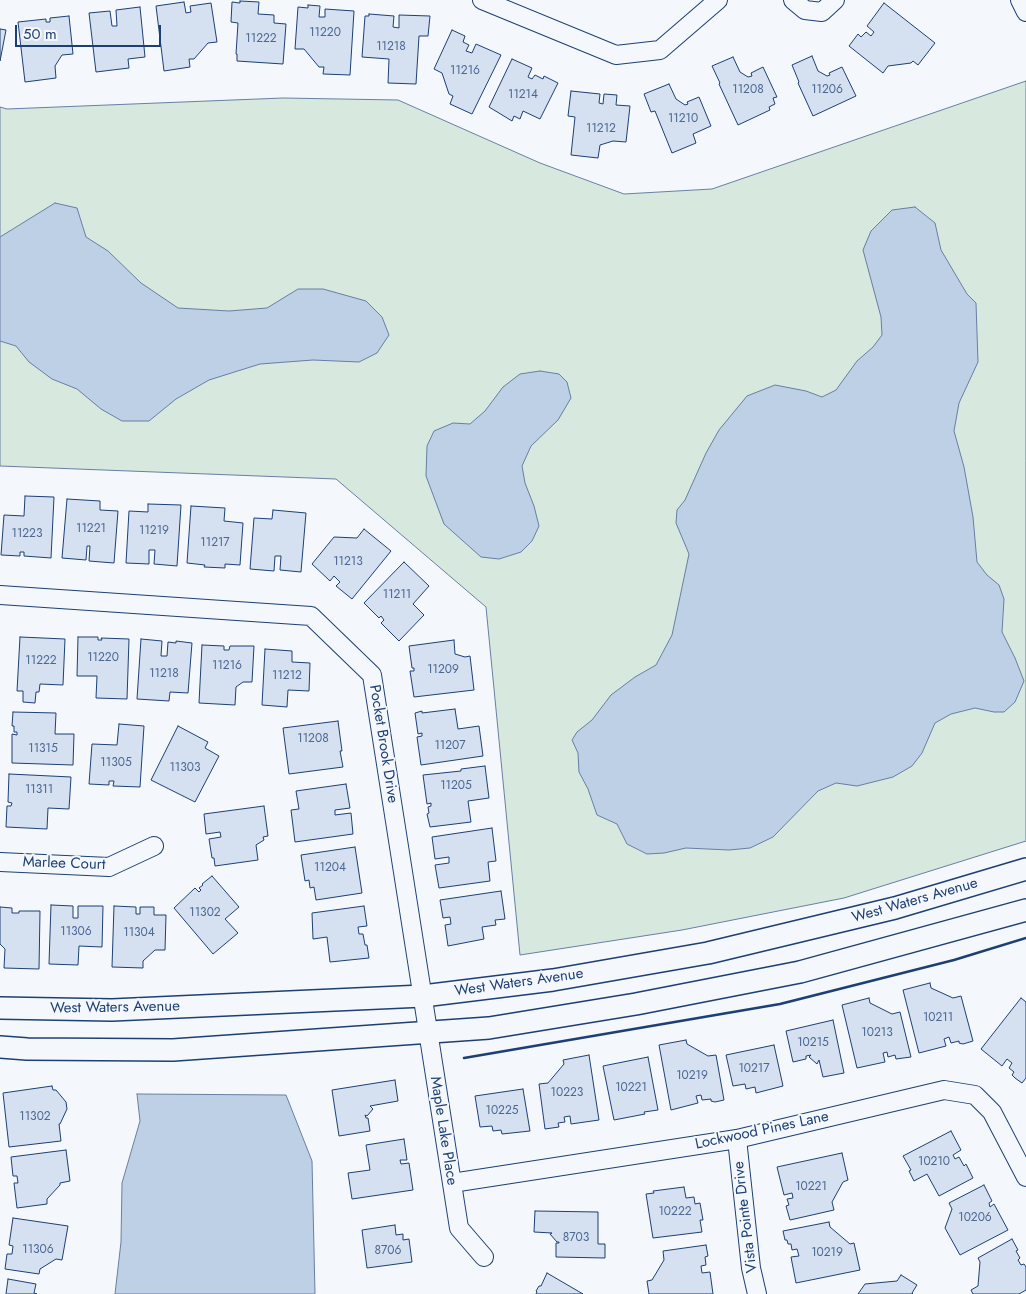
<!DOCTYPE html>
<html>
<head>
<meta charset="utf-8">
<style>
  body { margin:0 }
  #map { position:relative; width:1026px; height:1294px; overflow:hidden; background:#f4f7fb; font-family:Jost,sans-serif }
  canvas { display:block }
  .scale { position:absolute; left:15px; top:25px; width:146px; height:22px; box-sizing:border-box; border:2px solid #1d3f73; border-top:0; padding-left:6px; font-size:15px; line-height:18px; white-space:nowrap; color:#1d3f73; -webkit-text-stroke:4px #f4f7fb; paint-order:stroke }
</style>
</head>
<body>
<div id="map">
<canvas width="1026" height="1294"></canvas>
<div class="scale">50 m</div>
</div>
<script>
const ctx = document.querySelector('canvas').getContext('2d');
ctx.lineJoin = 'round';
function fillPath(path, color) {
  ctx.fillStyle = color;
  ctx.fill(path, 'evenodd');
}
function toPath(rows) {
  const path = new Path2D();
  for (const r of rows) {
    path.moveTo(r[0], r[1]);
    for (let i = 2; i < r.length; i += 2) path.lineTo(r[i], r[i + 1]);
  }
  return path;
}
function trace(path, color, width, dash) {
  ctx.strokeStyle = color;
  ctx.lineWidth = width;
  ctx.lineCap = dash ? 'butt' : 'round';
  ctx.setLineDash(dash || []);
  ctx.stroke(path);
}
function drawText(font, color, halo, rows, align = 'center') {
  ctx.font = font + ' Jost,sans-serif';
  ctx.lineWidth = 4;
  ctx.setLineDash([]);
  ctx.textBaseline = 'middle';
  ctx.strokeStyle = halo;
  ctx.fillStyle = color;
  for (const [text, x, y, turn = 0] of rows) {
    ctx.save();
    ctx.translate(x, y);
    ctx.rotate((+turn || 0) * Math.PI / 180);
    ctx.textAlign = isNaN(turn) ? turn : align;
    if (halo) ctx.strokeText(text, 0, 0);
    ctx.fillText(text, 0, 0);
    ctx.restore();
  }
}
const green = toPath([
  [1026,81,1026,841,844,898,682,930,520,955,486,607,336,479,0,466,0,107,7,109,283,98,398,100,540,163,624,194,712,189,1026,81]
]);
fillPath(green, '#d7e8df');
trace(green, '#687fa3', 1);
const water = toPath([
  [55,203,77,208,86,237,108,251,141,283,178,308,229,311,267,308,298,289,323,289,366,301,382,317,389,335,377,353,359,362,313,360,260,364,209,380,176,399,149,421,122,421,101,409,77,389,52,379,29,362,16,346,0,341,0,237,55,203],
  [915,207,935,223,941,250,967,294,976,303,978,362,959,403,954,431,964,467,973,517,977,562,987,575,999,585,1004,599,1002,632,1015,658,1024,681,1015,702,1004,712,994,712,975,708,951,714,935,723,922,753,912,766,893,777,857,786,836,783,818,791,773,837,750,848,729,850,686,848,664,853,647,854,627,844,617,824,597,815,588,789,579,772,578,753,572,740,577,732,592,720,611,695,635,677,656,665,672,635,689,554,676,523,677,510,685,500,706,453,719,430,747,396,775,385,806,391,822,397,836,390,857,361,873,347,882,335,881,317,863,250,871,231,892,210,915,207],
  [540,371,559,374,567,382,571,398,558,420,531,446,522,466,525,483,534,506,539,526,532,541,521,552,499,559,481,557,444,524,426,476,427,446,434,431,453,423,470,424,485,411,503,387,520,374,540,371],
  [137,1094,286,1095,312,1161,315,1294,115,1294,121,1242,122,1183,140,1121,137,1094]
]);
fillPath(water, '#bed0e5');
trace(water, '#687fa3', 1);
const building = toPath([
  [240,1,259,2,258,14,274,15,274,23,286,24,283,64,237,61,237,54,236,54,238,23,231,22,232,2,240,3,240,1],
  [184,2,186,13,191,12,190,6,211,3,217,42,208,43,194,59,189,59,190,67,164,71,156,6,184,2],
  [884,3,935,43,918,65,913,61,911,63,888,66,883,73,849,46,858,34,861,37,866,32,871,36,874,32,867,26,884,3],
  [308,5,320,6,319,17,325,17,325,9,354,11,350,75,323,74,324,67,319,67,304,49,295,49,298,7,308,8,308,5],
  [140,7,145,57,128,59,129,68,96,72,89,13,110,11,112,26,117,26,116,10,140,7],
  [369,14,394,16,393,27,399,28,399,15,430,16,428,36,419,36,416,84,388,83,389,59,362,57,365,16,369,16,369,14],
  [69,16,73,54,62,55,55,66,56,78,25,82,18,22,46,19,46,22,50,22,50,18,69,16],
  [0,29,6,30,0,61,0,29],
  [452,30,465,36,463,42,469,45,466,51,472,53,476,44,501,55,472,114,450,104,453,96,449,94,442,73,434,69,452,30],
  [812,56,818,71,827,76,830,75,829,73,842,67,856,96,813,116,798,83,799,82,792,65,812,56],
  [733,57,740,72,748,77,752,76,751,73,763,67,777,97,773,98,775,104,769,107,770,110,738,125,719,84,720,83,712,66,733,57],
  [512,59,532,68,528,77,532,79,535,75,543,79,544,76,558,83,540,119,523,111,520,119,514,116,512,121,489,107,512,59],
  [669,84,676,99,685,105,688,104,687,102,699,97,711,126,693,134,696,143,672,153,655,111,651,112,644,94,669,84],
  [571,91,600,94,599,103,603,104,604,94,617,95,616,105,630,106,626,142,613,141,600,145,598,158,571,155,575,117,568,116,571,91],
  [25,496,54,497,51,558,24,556,24,552,20,552,20,556,1,555,4,515,24,516,25,496],
  [67,499,100,501,100,510,118,511,114,563,89,561,90,546,87,546,86,560,62,558,67,499],
  [148,504,181,505,177,566,154,564,155,550,149,550,149,564,126,563,129,511,148,512,148,504],
  [191,506,225,508,224,521,243,523,240,565,225,564,225,568,204,567,205,565,187,563,191,506],
  [273,510,306,513,301,572,280,570,281,556,275,556,274,571,250,569,254,518,272,519,273,510],
  [364,529,391,551,352,599,336,586,340,582,334,576,330,581,312,564,334,537,357,538,364,529],
  [404,562,429,586,413,604,424,615,399,641,381,623,384,620,381,616,379,618,364,603,404,562],
  [20,637,65,639,63,685,40,684,39,692,36,692,35,703,23,702,23,691,17,691,20,637],
  [78,637,98,637,98,640,102,640,101,638,129,639,127,699,96,698,97,676,77,676,78,637],
  [141,639,162,641,161,656,167,656,168,642,176,643,176,641,192,643,188,693,170,692,169,701,137,699,141,639],
  [454,640,455,654,465,657,470,656,474,690,414,697,410,671,414,671,414,668,412,668,409,646,454,640],
  [202,645,224,646,224,650,229,650,230,646,254,646,252,682,243,682,236,687,235,705,199,703,202,645],
  [265,649,292,651,292,662,310,663,309,691,288,690,287,707,262,705,265,649],
  [455,709,458,729,479,726,483,756,421,765,417,737,422,736,422,733,418,734,415,713,422,711,422,713,455,709],
  [13,712,56,713,55,734,74,734,73,765,12,763,12,734,17,735,17,732,14,732,14,726,12,726,13,712],
  [338,721,342,751,340,751,343,767,289,774,283,728,338,721],
  [119,724,144,726,140,787,113,786,114,781,109,781,109,785,89,784,92,744,117,745,119,724],
  [178,726,208,742,205,748,219,756,195,802,151,780,178,726],
  [485,766,489,798,468,801,471,822,430,827,427,814,429,813,428,807,431,806,431,803,427,804,423,775,461,771,461,769,485,766],
  [9,774,71,777,69,809,48,808,47,829,6,827,7,806,11,806,12,803,8,802,9,774],
  [346,784,350,808,335,810,335,815,351,813,353,834,295,842,291,810,299,809,296,791,346,784],
  [264,806,268,836,263,837,264,840,256,845,258,860,215,866,214,858,212,858,209,839,221,837,220,832,206,834,204,814,264,806],
  [492,828,496,861,488,862,490,881,439,888,435,865,449,863,449,857,435,859,432,837,492,828],
  [355,847,362,893,316,900,314,887,310,888,309,880,305,881,301,855,355,847],
  [212,876,239,907,225,919,238,933,213,954,174,908,195,888,199,892,201,890,199,888,203,885,202,884,212,876],
  [501,891,505,919,495,920,496,925,482,927,484,939,448,946,445,925,451,924,450,917,443,918,440,900,501,891],
  [51,905,73,906,73,918,78,918,78,906,103,906,102,947,79,946,78,965,49,964,51,905],
  [114,906,136,907,136,914,140,914,140,907,154,907,154,915,166,915,165,950,155,950,143,961,143,968,112,967,114,906],
  [364,906,367,926,358,927,359,934,363,934,365,945,367,945,369,958,330,962,327,937,313,939,312,913,364,906],
  [0,907,12,908,12,913,19,913,19,911,40,911,39,969,4,968,5,949,0,944,0,907],
  [930,983,931,988,953,998,961,996,973,1041,963,1044,959,1043,959,1041,951,1043,949,1037,944,1039,946,1046,919,1053,903,990,930,983],
  [869,998,870,1003,892,1014,900,1012,911,1057,896,1059,895,1055,888,1057,887,1052,883,1053,885,1062,857,1068,842,1005,869,998],
  [1021,998,1026,1002,1026,1078,1022,1083,1015,1078,1012,1075,1014,1072,1009,1068,1012,1063,1007,1059,1002,1066,981,1049,1021,998],
  [833,1020,844,1073,823,1077,819,1060,817,1064,809,1057,811,1055,806,1056,806,1059,793,1062,786,1031,833,1020],
  [686,1040,687,1044,708,1056,716,1055,724,1100,715,1102,711,1101,711,1099,702,1100,701,1095,696,1096,698,1103,671,1110,659,1045,686,1040],
  [774,1045,783,1086,756,1093,755,1087,746,1089,745,1084,733,1086,726,1055,774,1045],
  [589,1055,599,1120,571,1124,570,1116,564,1117,565,1122,558,1123,559,1127,545,1129,539,1084,548,1083,564,1064,563,1060,589,1055],
  [648,1057,658,1110,644,1112,645,1114,614,1120,603,1066,648,1057],
  [395,1080,398,1101,370,1106,373,1109,367,1116,365,1115,366,1118,368,1118,370,1131,339,1136,332,1090,395,1080],
  [52,1086,53,1090,56,1090,66,1102,67,1109,60,1124,59,1124,61,1141,9,1147,3,1093,52,1086],
  [523,1089,530,1131,502,1134,501,1130,493,1131,492,1126,480,1127,475,1096,523,1089],
  [951,1131,961,1150,953,1155,955,1159,959,1157,964,1166,966,1164,973,1178,939,1196,927,1174,914,1181,909,1171,911,1170,903,1156,951,1131],
  [404,1139,407,1160,400,1160,401,1164,409,1163,413,1190,352,1199,348,1173,370,1170,366,1145,404,1139],
  [66,1150,70,1181,60,1183,60,1185,47,1199,47,1204,17,1208,14,1183,18,1183,17,1176,13,1176,11,1157,66,1150],
  [842,1153,848,1180,843,1182,832,1202,834,1210,790,1220,786,1206,789,1205,787,1199,793,1198,792,1193,784,1195,777,1167,842,1153],
  [984,1185,992,1201,989,1203,990,1207,994,1204,1008,1230,960,1255,945,1228,952,1209,949,1203,984,1185],
  [684,1187,686,1198,694,1197,695,1204,700,1203,703,1220,700,1220,702,1232,653,1238,646,1194,654,1193,653,1191,684,1187],
  [535,1211,598,1212,598,1244,605,1244,605,1258,556,1257,556,1243,559,1243,559,1242,557,1242,550,1234,552,1233,534,1232,535,1211],
  [13,1218,68,1226,62,1260,56,1259,40,1269,39,1274,5,1269,7,1254,12,1254,13,1246,9,1245,13,1218],
  [829,1222,830,1227,850,1244,854,1243,860,1270,796,1283,791,1257,799,1256,797,1249,792,1250,791,1244,788,1244,787,1240,785,1240,783,1231,829,1222],
  [395,1225,396,1235,403,1234,403,1240,409,1239,412,1262,367,1268,362,1230,395,1225],
  [1012,1239,1018,1250,1016,1251,1020,1258,1018,1260,1021,1265,1024,1264,1026,1267,1026,1290,1019,1294,973,1294,971,1290,978,1286,980,1262,978,1258,1012,1239],
  [706,1245,708,1256,705,1257,706,1265,701,1266,702,1273,710,1272,713,1294,649,1294,647,1281,652,1280,664,1260,663,1251,706,1245],
  [547,1273,583,1294,536,1294,537,1292,536,1291,539,1286,541,1286,547,1273],
  [901,1275,917,1285,912,1293,913,1294,858,1294,865,1284,897,1281,901,1275],
  [8,1279,36,1284,34,1293,37,1294,6,1294,8,1279]
]);
fillPath(building, '#d5e0f0');
trace(building, '#1d3f73', 1);
const minor = toPath([
  [482,0,616,55,660,50,718,0],
  [793,0,805,10,822,12,835,0],
  [1020,0,1026,12],
  [0,595,311,616,372,675,459,1228,484,1257],
  [0,862,109,867,154,846],
  [737,1139,751,1268,757,1294],
  [452,1183,737,1139,944,1090,975,1095,992,1112,1026,1177]
]);
const tertiary = toPath([
  [0,1008,112,1010,423,996,553,980,708,953,895,908,1026,869],
  [0,1047,27,1049,173,1050,489,1028,636,1004,800,972,1026,910]
]);
trace(minor, '#1d3f73', 20);
trace(tertiary, '#1d3f73', 24);
trace(minor, '#f4f7fb', 18);
trace(tertiary, '#f4f7fb', 21);
trace(toPath([
  [464,1058,780,1004,954,960,1026,938]
]), '#1d3f73', 2.5);
drawText('12px', '#4b6792', null, [
  ["11220",325,33],
  ["11222",261,39],
  ["11218",391,47],
  ["11216",465,71],
  ["11208",748,90],
  ["11206",827,90],
  ["11214",523,95],
  ["11210",683,119],
  ["11212",601,129],
  ["11221",91,529],
  ["11219",154,531],
  ["11223",27,534],
  ["11217",215,543],
  ["11213",348,562],
  ["11211",397,595],
  ["11220",103,658],
  ["11222",41,661],
  ["11216",227,666],
  ["11209",443,670],
  ["11218",164,674],
  ["11212",287,676],
  ["11208",313,739],
  ["11207",450,746],
  ["11315",43,749],
  ["11305",116,763],
  ["11303",185,768],
  ["11205",456,786],
  ["11311",39,790],
  ["11204",330,868],
  ["11302",205,913],
  ["11306",76,932],
  ["11304",139,933],
  ["10211",938,1018],
  ["10213",877,1033],
  ["10215",813,1043],
  ["10217",754,1069],
  ["10219",692,1076],
  ["10221",631,1088],
  ["10223",567,1093],
  ["10225",502,1111],
  ["11302",35,1117],
  ["10210",934,1162],
  ["10221",811,1187],
  ["10222",675,1212],
  ["10206",975,1218],
  ["8703",576,1238],
  ["11306",38,1250],
  ["8706",388,1251],
  ["10219",827,1253]
]);
drawText('15px', '#1d3f73', '#f4f7fb', [
  ["Pocket Brook Drive",383,744,81],
  ["Marlee Court",64,864,2],
  ["West Waters Avenue",915,901,-16],
  ["West Waters Avenue",519,983,-8],
  ["West Waters Avenue",115,1008,-1],
  ["Maple Lake Place",443,1131,81],
  ["Lockwood Pines Lane",762,1131,-12],
  ["Vista Pointe Drive",746,1217,-97]
]);
</script>
</body>
</html>
